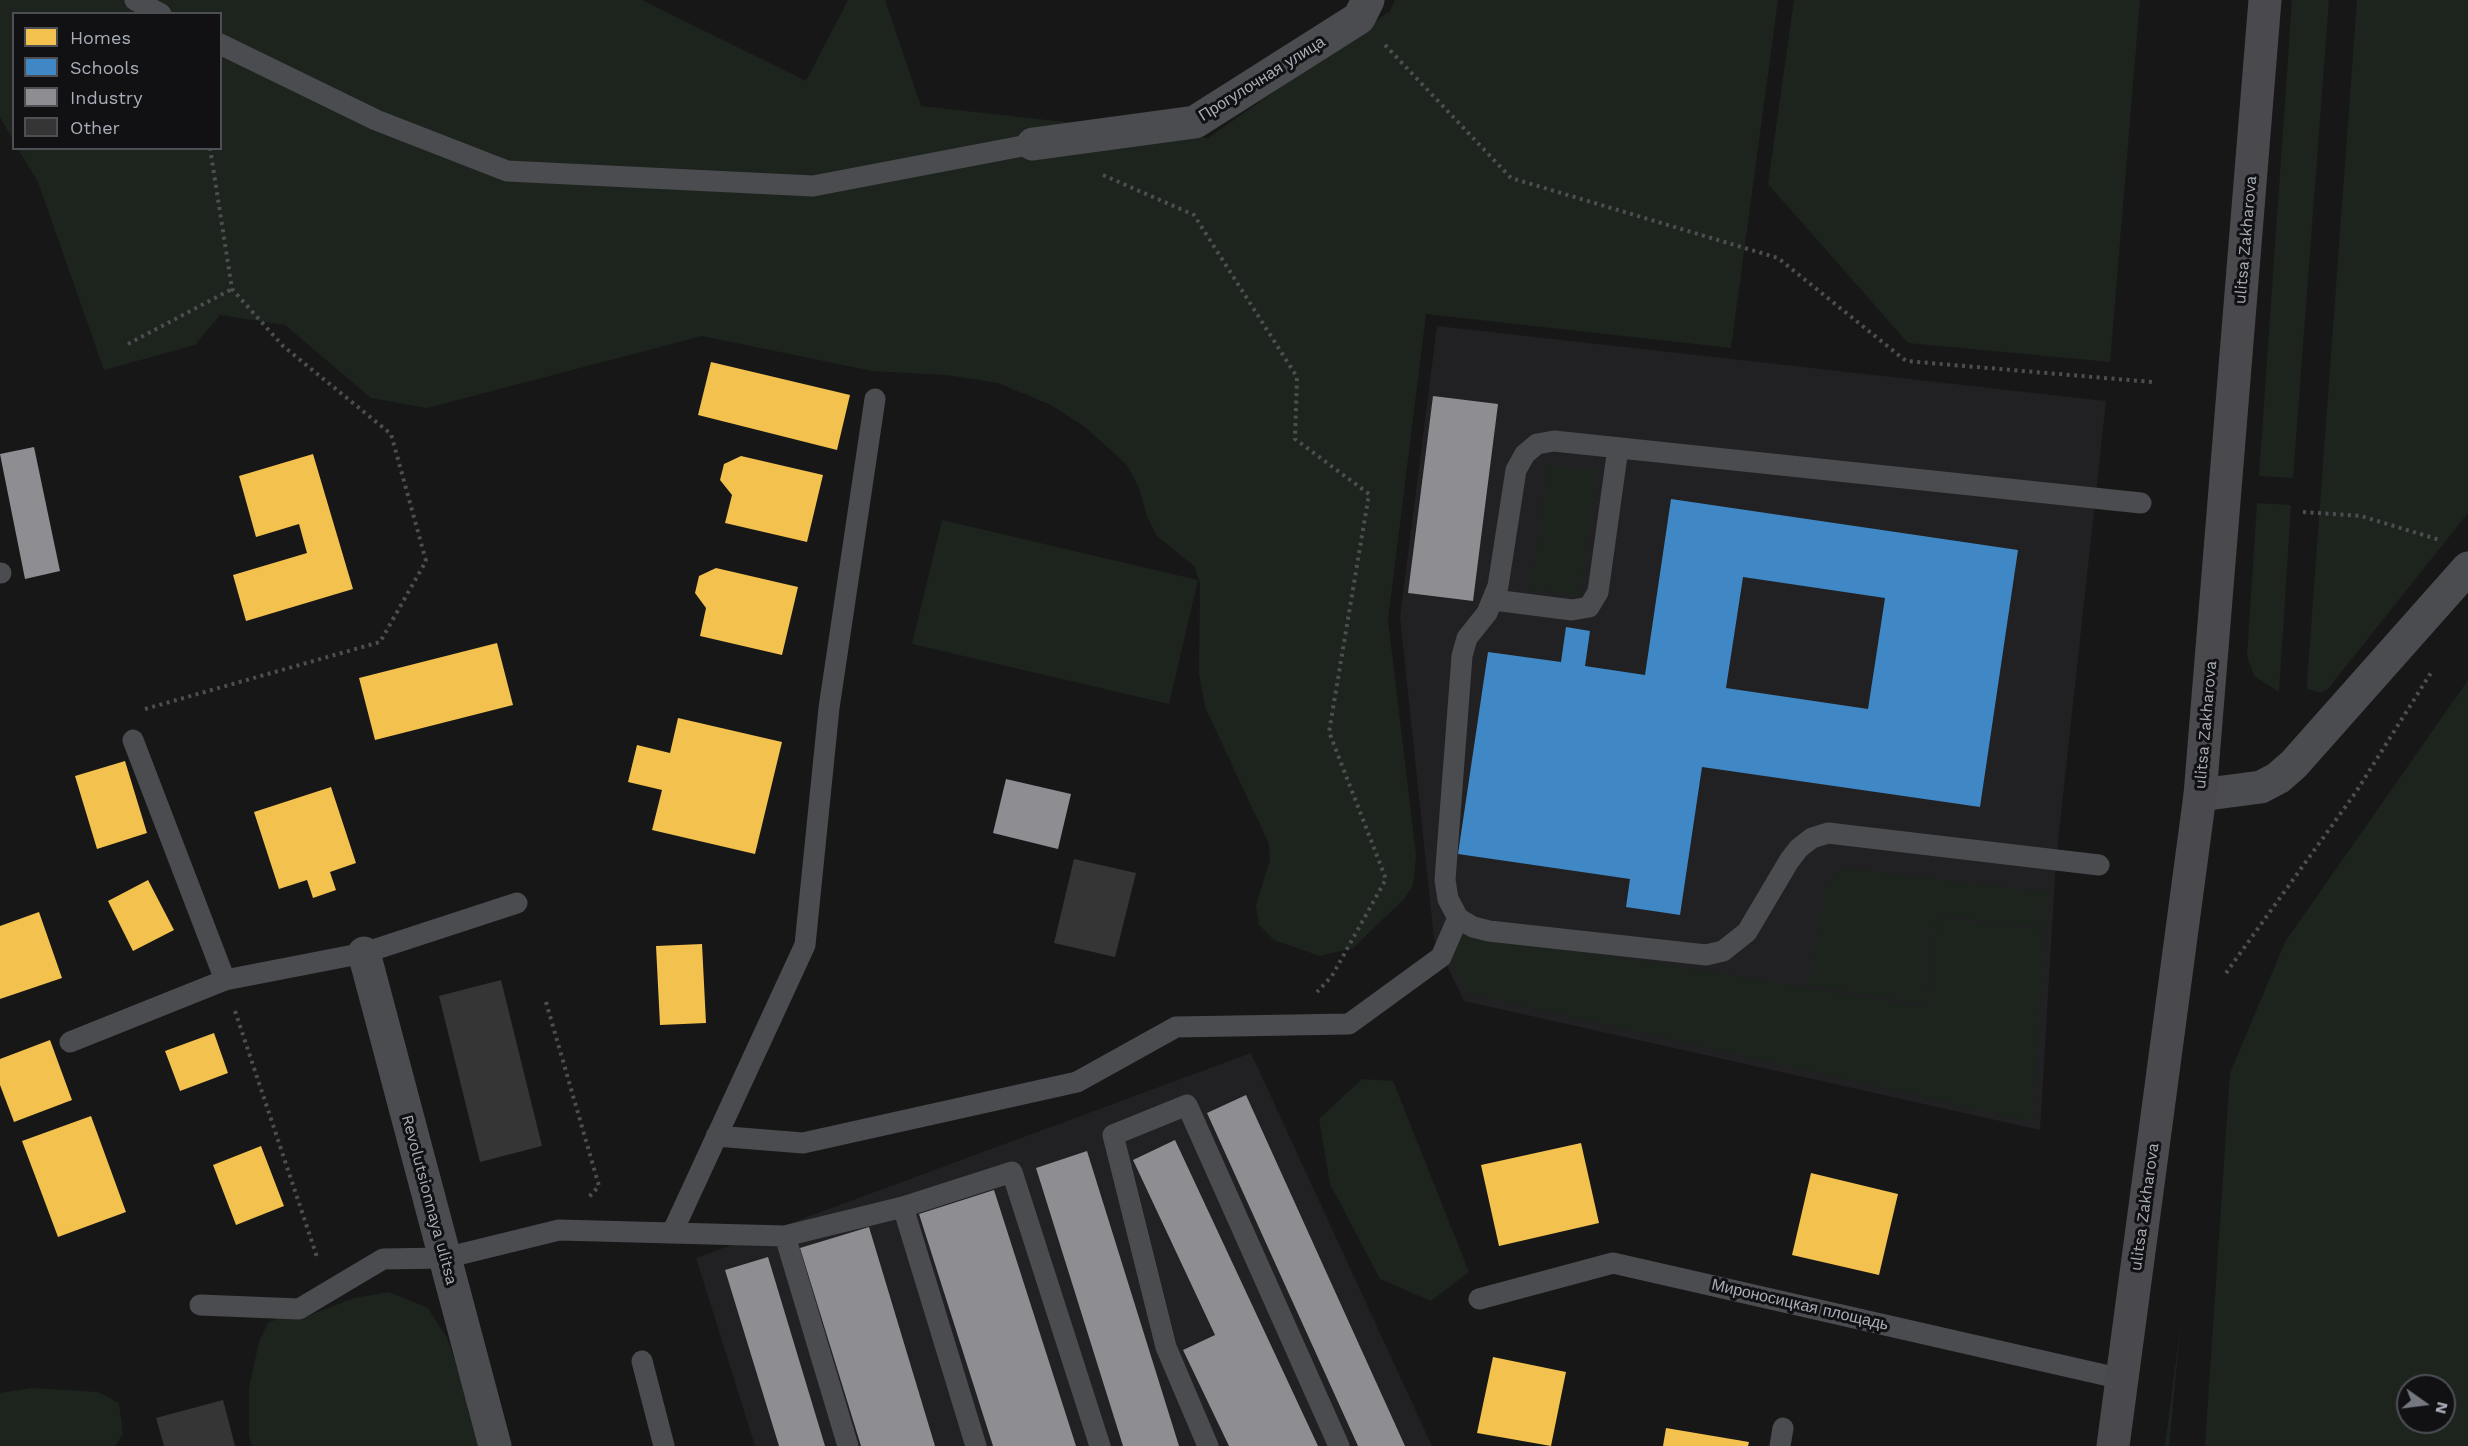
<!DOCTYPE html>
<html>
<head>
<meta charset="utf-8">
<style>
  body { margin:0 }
  #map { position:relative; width:2468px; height:1446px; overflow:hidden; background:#171717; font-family:"Work Sans",sans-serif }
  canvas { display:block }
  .legend { position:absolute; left:12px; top:12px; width:210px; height:138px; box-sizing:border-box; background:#111113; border:2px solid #4d4f55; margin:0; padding:8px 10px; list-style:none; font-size:18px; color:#a8adb8 }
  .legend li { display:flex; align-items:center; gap:12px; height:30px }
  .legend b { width:30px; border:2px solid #4d4f55 }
  .north { position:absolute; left:2396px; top:1374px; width:60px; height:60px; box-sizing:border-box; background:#111113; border:2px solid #4d4f55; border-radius:50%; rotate:104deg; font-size:16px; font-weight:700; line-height:24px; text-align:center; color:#a8adb8 }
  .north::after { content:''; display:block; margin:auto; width:21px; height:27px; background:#757880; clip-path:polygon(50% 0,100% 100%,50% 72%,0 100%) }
</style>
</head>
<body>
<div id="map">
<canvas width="2468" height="1446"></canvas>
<ul class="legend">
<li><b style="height:16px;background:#f2c14e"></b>Homes</li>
<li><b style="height:16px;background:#3f88c5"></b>Schools</li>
<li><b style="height:16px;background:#8d8d92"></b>Industry</li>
<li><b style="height:16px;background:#353536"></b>Other</li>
</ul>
<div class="north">N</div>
</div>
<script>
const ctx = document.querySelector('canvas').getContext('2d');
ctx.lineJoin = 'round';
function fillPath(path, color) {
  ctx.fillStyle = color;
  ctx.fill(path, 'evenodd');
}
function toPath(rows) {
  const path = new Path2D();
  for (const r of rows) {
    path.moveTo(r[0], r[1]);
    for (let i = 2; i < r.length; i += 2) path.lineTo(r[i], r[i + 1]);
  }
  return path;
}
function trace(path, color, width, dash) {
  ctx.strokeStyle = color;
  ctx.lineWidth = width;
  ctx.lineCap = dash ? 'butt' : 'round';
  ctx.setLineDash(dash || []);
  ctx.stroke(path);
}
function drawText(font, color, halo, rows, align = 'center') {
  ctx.font = font + ' "Work Sans",sans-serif';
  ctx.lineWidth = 6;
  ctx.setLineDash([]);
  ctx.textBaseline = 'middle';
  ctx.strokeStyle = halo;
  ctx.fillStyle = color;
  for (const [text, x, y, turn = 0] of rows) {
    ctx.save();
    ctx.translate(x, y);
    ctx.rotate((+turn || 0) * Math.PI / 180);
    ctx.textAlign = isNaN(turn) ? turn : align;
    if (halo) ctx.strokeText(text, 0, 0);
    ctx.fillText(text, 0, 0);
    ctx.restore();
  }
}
fillPath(toPath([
  [1437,326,2106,401,2056,860,2040,1130,1464,1001,1434,939,1400,617],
  [1251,1053,1432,1446,755,1446,696,1258]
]), '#212123');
fillPath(toPath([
  [0,0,642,0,806,81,848,0,885,0,921,106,1208,138,1390,11,1395,0,1778,0,1731,348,1426,314,1388,620,1416,855,1413,885,1404,899,1353,948,1320,956,1274,940,1259,925,1256,905,1270,860,1269,844,1205,707,1199,673,1200,583,1194,566,1157,536,1147,516,1139,488,1127,465,1085,427,1051,405,998,383,947,375,872,371,702,336,427,408,371,398,285,325,220,315,195,345,104,370,38,182,18,149,220,148,220,14,14,14,13,140,0,117],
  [1794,0,2140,0,2110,362,1908,343,1768,184],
  [2292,0,2329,0,2293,478,2259,476],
  [2357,0,2468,0,2468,513,2327,690,2321,693,2308,689,2307,682],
  [1548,464,1597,471,1580,596,1531,589],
  [2257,503,2291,505,2279,692,2254,676,2247,656],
  [942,520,1198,580,1169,704,912,644],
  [2468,680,2468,1446,2205,1446,2230,1073,2285,942],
  [2408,1386,2444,1386,2444,1422,2408,1422],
  [1850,869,2047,892,2045,928,1936,915,1926,1004,1808,985,1827,882,1831,875],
  [1938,917,2045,930,2032,1122,1467,993,1450,959,1458,935,1467,933,1927,1007],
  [1362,1079,1393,1081,1469,1272,1431,1301,1380,1279,1330,1184,1319,1119],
  [389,1292,428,1308,447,1338,486,1446,252,1446,249,1436,249,1388,259,1342,268,1323,281,1317,300,1319,354,1298],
  [2181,1322,2169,1446,2165,1446],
  [31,1388,98,1392,119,1403,123,1434,115,1446,0,1446,0,1393]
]), '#1d241e');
fillPath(toPath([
  [711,362,850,395,837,450,698,415],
  [313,454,353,589,246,621,233,575,307,553,299,524,256,537,239,476],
  [741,456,823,475,807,542,725,523,732,495,720,480,724,464],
  [716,568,798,587,782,655,700,636,706,608,695,593,699,576],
  [497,643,513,705,375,740,359,678],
  [678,718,782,742,755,854,652,830,662,790,628,782,637,745,670,753],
  [125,761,147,833,97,849,75,776],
  [331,787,356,863,330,872,336,890,313,898,307,880,279,889,254,812],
  [148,880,174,930,133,951,108,901],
  [39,912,62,978,0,999,0,926],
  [702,944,706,1023,660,1025,656,946],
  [214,1033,228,1073,180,1091,165,1051],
  [50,1040,72,1100,14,1122,0,1085,0,1059],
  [91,1116,126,1212,58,1237,22,1141],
  [1581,1143,1599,1223,1499,1246,1481,1165],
  [261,1146,284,1206,236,1225,213,1165],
  [1811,1173,1898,1194,1879,1275,1792,1255],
  [1493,1357,1566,1372,1551,1446,1477,1433],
  [1666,1428,1749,1442,1748,1446,1663,1446]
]), '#f2c14e');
fillPath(toPath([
  [1671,499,2018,550,1980,807,1702,767,1680,915,1626,907,1630,879,1458,854,1488,652,1561,662,1566,627,1590,631,1585,666,1645,675],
  [1743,577,1885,598,1868,709,1726,688]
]), '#3f88c5');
fillPath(toPath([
  [1433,396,1498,404,1473,601,1408,593],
  [34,447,60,571,25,579,0,454],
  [1006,779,1071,794,1058,849,993,833],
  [1246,1095,1405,1446,1358,1446,1207,1113],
  [1175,1140,1318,1446,1229,1446,1183,1350,1215,1335,1133,1160],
  [1087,1151,1179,1446,1123,1446,1036,1168],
  [994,1190,1076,1446,993,1446,919,1214],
  [869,1227,935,1446,861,1446,800,1248],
  [768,1257,825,1446,779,1446,725,1270]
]), '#8d8d92');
fillPath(toPath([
  [1074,859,1136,873,1115,957,1054,943],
  [501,980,542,1146,480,1162,439,996],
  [223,1400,235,1446,164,1446,156,1418]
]), '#353536');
trace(toPath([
  [1385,45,1511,178,1778,258,1906,361,2152,382],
  [1103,175,1194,215,1297,377,1295,439,1369,494,1329,732,1386,879,1332,976,1317,992],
  [128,344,232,289],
  [2303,512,2361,516,2440,540],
  [145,709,380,642,426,561,391,434,283,346,232,289,210,148],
  [2226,973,2356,792,2432,671],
  [546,1002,599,1186,588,1198],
  [235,1011,318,1260]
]), '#4d4e52', 4, [3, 4.5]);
trace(toPath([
  [135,0,161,14],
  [220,44,376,120,507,171,813,186,1033,144],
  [0,573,1,573],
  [1494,600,1572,610,1589,607,1598,592,1618,448],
  [133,740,225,980],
  [2099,865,1828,833,1812,838,1799,848,1789,861,1747,932,1723,951,1706,955,1489,931,1473,927,1458,918,1448,899,1445,880,1462,656,1467,638,1487,613,1498,586,1516,470,1525,454,1537,444,1554,441,2141,503],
  [70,1042,225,980,364,953,517,903],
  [716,1136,803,1143,1077,1082,1176,1027,1349,1024,1441,957,1458,918],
  [903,1207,976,1446],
  [672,1233,805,945,829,708,875,399],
  [785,1236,848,1446],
  [1479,1299,1613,1263,2122,1379],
  [200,1305,299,1309,383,1259,445,1258,559,1230,785,1236,903,1207,1012,1172,1100,1446],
  [642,1361,664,1446],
  [1208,1446,1166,1347,1113,1135,1187,1105,1339,1446],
  [1780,1446,1783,1428]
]), '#4b4c50', 21);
trace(toPath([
  [1033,144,1195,122,1359,18,1368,0],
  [2200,795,2261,787,2278,778,2294,764,2468,568],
  [364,953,495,1446]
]), '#4b4c50', 33);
trace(toPath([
  [2113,1446,2200,795,2265,0]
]), '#4a4a4e', 33);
drawText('16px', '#a8adb8', '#111113', [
  ["Прогулочная улица",1262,79,-32],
  ["ulitsa Zakharova",2246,240,-85],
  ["ulitsa Zakharova",2206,725,-85],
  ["Revolutsionnaya ulitsa",429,1200,75],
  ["ulitsa Zakharova",2145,1207,-82],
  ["Мироносицкая площадь",1800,1305,13]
]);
</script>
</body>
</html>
